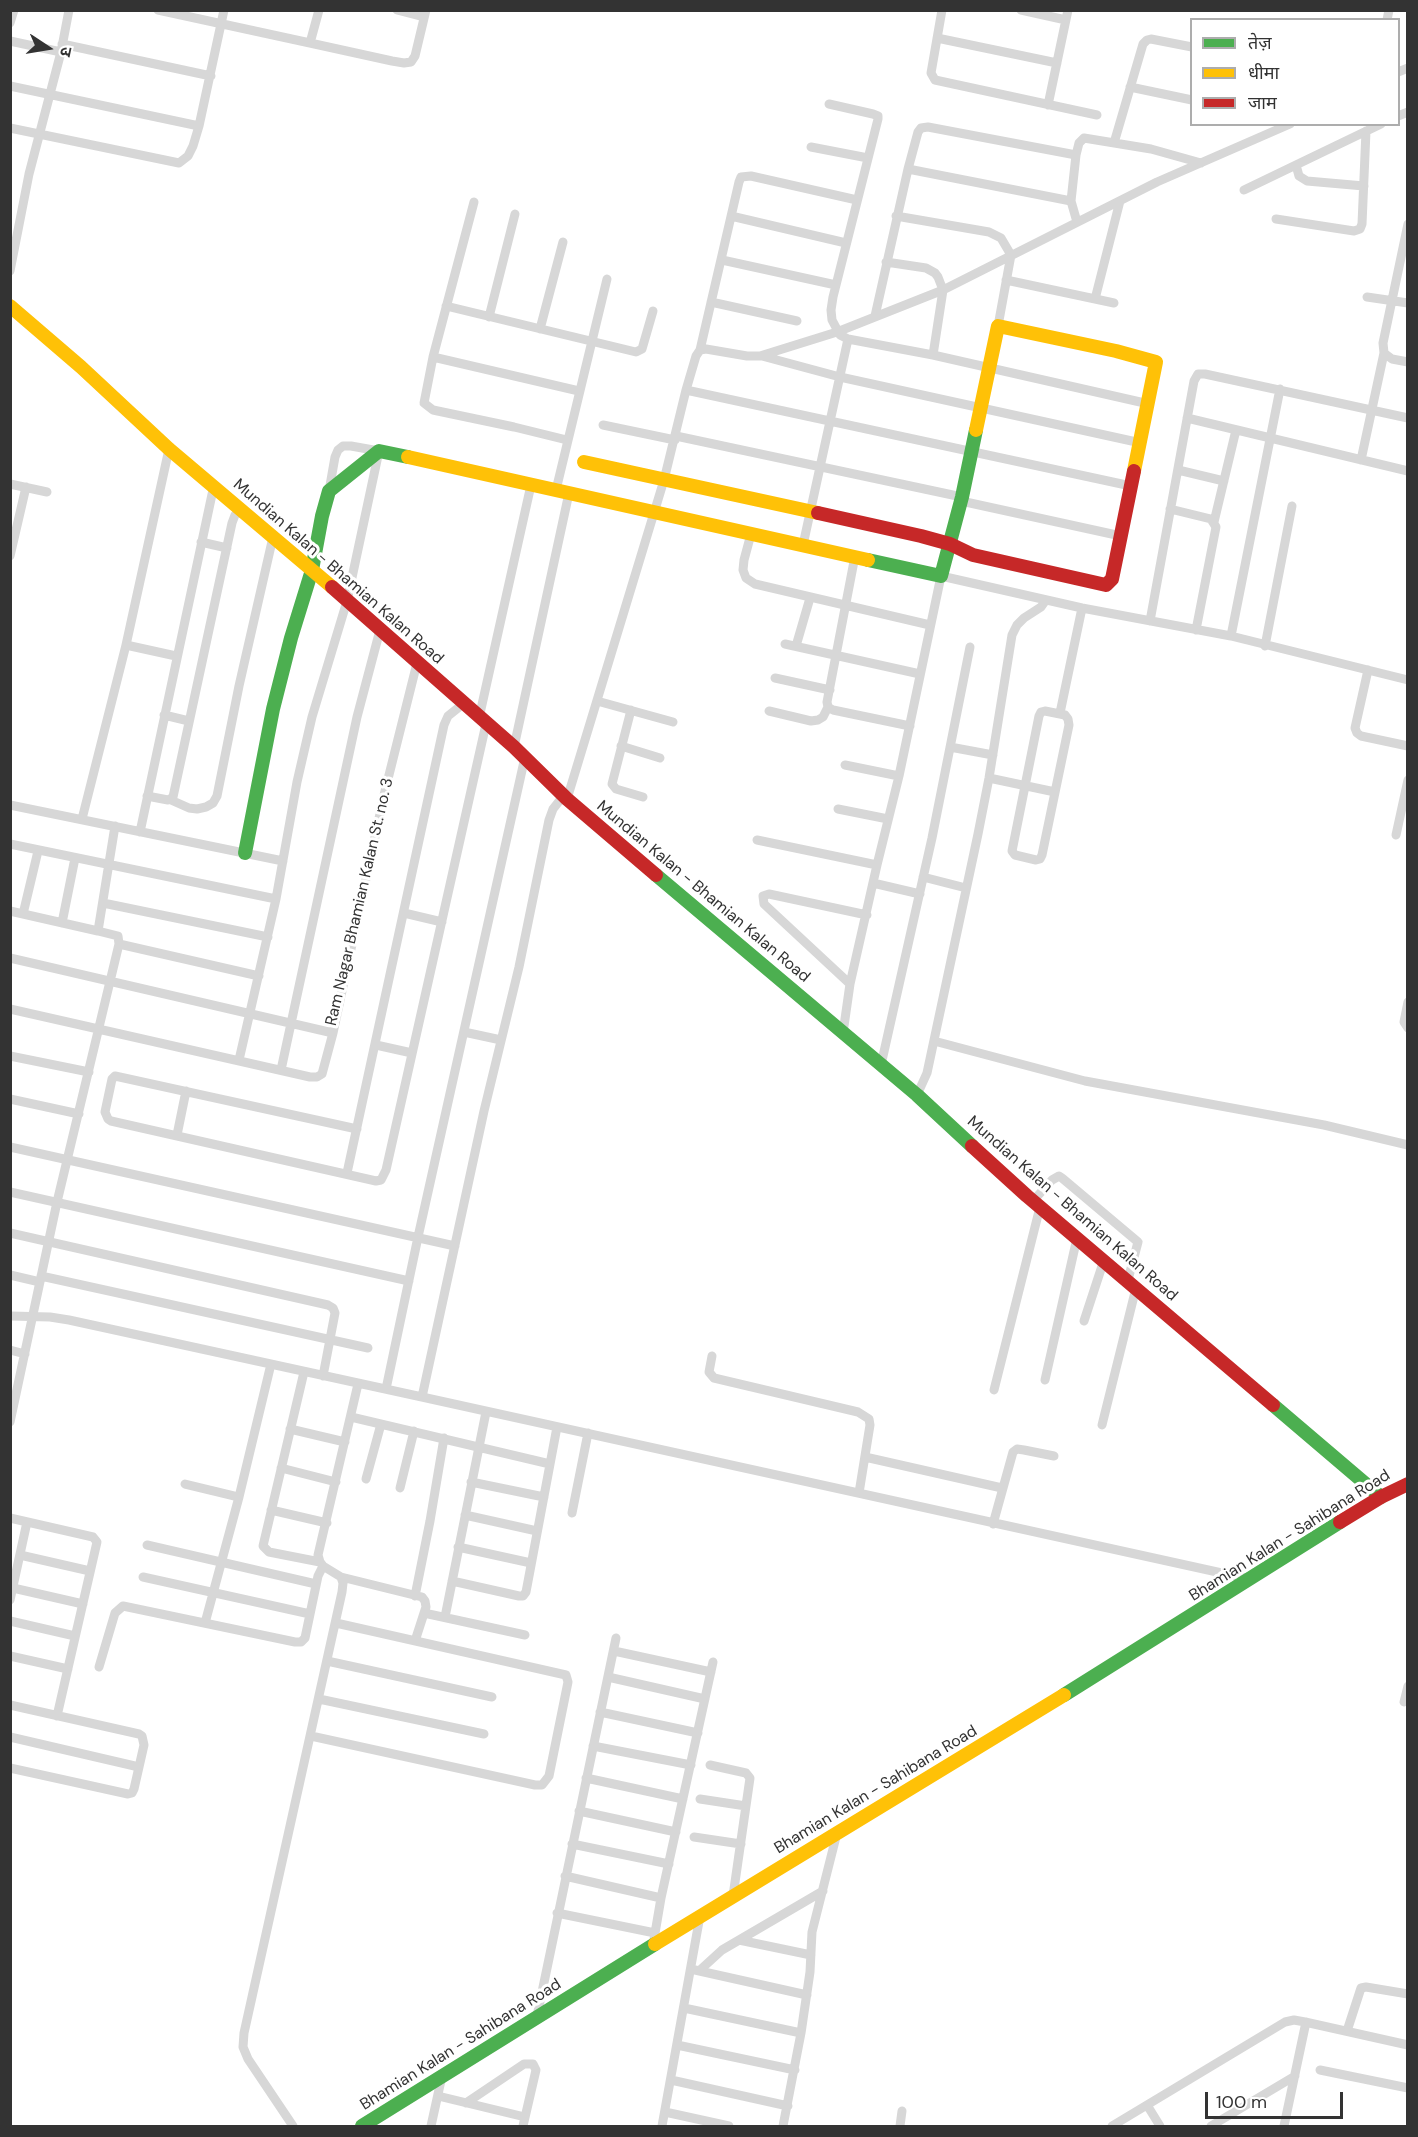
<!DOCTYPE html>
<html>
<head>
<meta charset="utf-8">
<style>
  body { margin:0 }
  #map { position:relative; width:1418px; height:2137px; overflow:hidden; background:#fff; font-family:"DM Sans","Noto Sans Devanagari",sans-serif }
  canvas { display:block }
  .frame { position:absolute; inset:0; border:12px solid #333; pointer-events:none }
  .legend { position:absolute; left:1190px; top:18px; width:210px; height:108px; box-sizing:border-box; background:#fff; border:2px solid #adadad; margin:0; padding:8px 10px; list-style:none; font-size:18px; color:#333 }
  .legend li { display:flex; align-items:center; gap:12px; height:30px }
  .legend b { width:30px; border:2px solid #adadad }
  .north { position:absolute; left:18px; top:18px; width:60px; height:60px; -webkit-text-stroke:4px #fff; paint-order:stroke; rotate:102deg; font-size:16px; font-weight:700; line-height:24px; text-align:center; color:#333 }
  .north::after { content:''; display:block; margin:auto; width:21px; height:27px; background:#333; clip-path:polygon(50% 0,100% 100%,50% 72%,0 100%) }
  .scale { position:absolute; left:1205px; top:2092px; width:138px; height:27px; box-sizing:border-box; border:3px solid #333; border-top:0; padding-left:8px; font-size:18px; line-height:21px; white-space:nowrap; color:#333; -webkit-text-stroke:4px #fff; paint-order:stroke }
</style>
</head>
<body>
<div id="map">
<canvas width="1418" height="2137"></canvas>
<div class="frame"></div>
<ul class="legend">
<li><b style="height:8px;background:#4caf50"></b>तेज़</li>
<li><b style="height:8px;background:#ffc107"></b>धीमा</li>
<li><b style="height:8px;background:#c62828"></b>जाम</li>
</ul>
<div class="north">उ</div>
<div class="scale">100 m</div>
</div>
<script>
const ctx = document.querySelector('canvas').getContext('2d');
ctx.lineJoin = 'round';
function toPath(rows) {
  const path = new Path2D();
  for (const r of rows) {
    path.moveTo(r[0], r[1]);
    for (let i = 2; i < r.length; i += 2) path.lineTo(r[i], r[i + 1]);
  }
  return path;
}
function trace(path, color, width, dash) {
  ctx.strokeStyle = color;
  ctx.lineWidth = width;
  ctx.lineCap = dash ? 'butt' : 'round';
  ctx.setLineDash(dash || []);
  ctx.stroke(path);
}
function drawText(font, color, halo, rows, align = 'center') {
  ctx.font = font + ' "DM Sans",sans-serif';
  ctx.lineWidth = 6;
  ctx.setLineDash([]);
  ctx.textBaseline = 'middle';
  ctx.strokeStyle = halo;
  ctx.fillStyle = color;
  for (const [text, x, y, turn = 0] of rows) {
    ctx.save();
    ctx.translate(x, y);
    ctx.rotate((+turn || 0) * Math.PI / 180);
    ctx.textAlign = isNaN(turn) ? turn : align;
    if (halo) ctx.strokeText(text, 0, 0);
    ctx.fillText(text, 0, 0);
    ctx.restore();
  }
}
trace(toPath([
  [158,10,310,43,319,10],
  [397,10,424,17],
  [942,10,931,73,935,80,1097,115],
  [1021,10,1066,20],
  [1387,20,1389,10],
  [10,23,14,10],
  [937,38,1057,63],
  [10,41,61,52],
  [310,43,392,61,404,63,411,62,415,56,426,10],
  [62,44,211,76],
  [1398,72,1408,68],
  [10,86,199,126,224,10],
  [1130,87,1192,100],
  [829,104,873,114,878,116,878,119,833,297,831,310,832,320,840,335,848,339,933,355,1149,404],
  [1048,105,1068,10],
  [1398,116,1408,112],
  [10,128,179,163,188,156,193,146,199,126],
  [1114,143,1143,44,1147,40,1151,39,1192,47],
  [811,147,868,158],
  [1076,155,1071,201,1077,222],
  [1296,165,1299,176,1307,181,1364,186],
  [908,169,1071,201],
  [1244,190,1381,124],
  [474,202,433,357,424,403,433,410,514,427,567,440],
  [731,216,846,243],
  [896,216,989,232,1001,238,1011,255,998,326],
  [1276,219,1354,231,1360,229,1362,224,1366,131],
  [1408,224,1383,343,1384,353,1392,359,1408,362],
  [722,260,836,285],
  [886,262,926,268,935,273,938,277,943,290,933,355],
  [10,271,29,174,61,52,69,10],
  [1006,280,1114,303],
  [1367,297,1408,303],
  [1095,299,1120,201],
  [711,302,797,321],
  [446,306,636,352,642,349,653,311],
  [875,316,908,169,918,132,921,128,928,127,1076,155,1079,143,1084,138,1151,149,1201,163],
  [489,317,515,214],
  [540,329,563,242],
  [700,350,739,182,741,177,751,176,857,200],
  [762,356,840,377,1141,443],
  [433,357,579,391],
  [686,390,1131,486],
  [1187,418,1408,471],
  [603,425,675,440],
  [676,436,962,497],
  [1361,460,1384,353],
  [1178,470,1224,481],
  [10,484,47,492],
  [556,490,607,279],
  [961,501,1121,536],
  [1170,509,1211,519,1216,527,1196,630],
  [1214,522,1236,430],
  [751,534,744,560,743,570,746,578,755,584,930,625],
  [201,542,227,548],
  [803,545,848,339],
  [10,556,26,487],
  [855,556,827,702,828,707,833,710,910,726],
  [1150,621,1194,381,1198,374,1205,374,1408,418],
  [1231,636,1280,389],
  [785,644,920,674],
  [126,645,176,656],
  [796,646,810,598],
  [1265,646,1292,506],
  [1368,670,1355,728,1357,733,1361,736,1408,746],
  [775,678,830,690],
  [597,701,673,722],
  [631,710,612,784,616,789,643,797],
  [769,711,811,721,818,720,823,717,828,707],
  [1045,711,1065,715,1068,719,1069,725,1042,855,1040,859,1036,860,1015,855,1012,851,1039,716,1041,712,1045,711],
  [1060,713,1082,608],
  [164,715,189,721],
  [479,718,531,485],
  [621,746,660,758],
  [514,747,569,493],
  [950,747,993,755],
  [845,765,899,776],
  [989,778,1055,792],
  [147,796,168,800,173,797,232,523,235,515,243,510],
  [567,799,664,480,686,390,696,356,700,350,706,349,747,356,760,356,837,332,943,290,1157,182,1290,124],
  [171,800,189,808,197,809,206,807,213,803,217,796,239,686,273,537],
  [10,805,283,861],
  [838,809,888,819],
  [82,819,126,645,169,449],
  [115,826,98,931,118,936,119,944,259,976],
  [140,832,214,485],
  [1396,835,1408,780],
  [757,840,877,865],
  [10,844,276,899],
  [923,877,966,888],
  [873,883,920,894],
  [103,903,268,937],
  [10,911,98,931],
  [404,913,442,922],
  [23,914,38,851],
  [62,923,75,858],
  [10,958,333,1033,384,795,417,663],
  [850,984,764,904,763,896,769,894,867,915],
  [1408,1002,1404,1022,1408,1028],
  [10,1009,310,1077,317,1077,322,1074,333,1033],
  [464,1032,501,1040],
  [843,1033,850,984,877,865,899,776,941,576,1082,608,1231,636,1408,680],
  [934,1041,1085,1081,1324,1125,1408,1145],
  [376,1045,412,1053],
  [10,1056,89,1072],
  [239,1060,276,899,297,782,312,717,347,601,379,451,351,446,343,446,338,450,335,457,329,491],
  [881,1065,932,838,970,647],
  [281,1070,357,717,380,630],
  [917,1095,927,1073,930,1059,978,834,989,778,1012,635,1017,625,1024,618,1041,607,1046,600],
  [10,1099,79,1114],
  [357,1129,115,1076,112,1079,105,1112,108,1119,111,1121,376,1181,381,1180,386,1170,486,724],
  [177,1135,186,1091],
  [10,1147,455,1246],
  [347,1173,444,725,448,716,463,704],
  [10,1192,409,1281],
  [1033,1201,1052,1180,1059,1176,1062,1178,1138,1242,1128,1280],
  [10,1233,328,1305,333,1308,335,1313,323,1376],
  [10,1275,40,1282],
  [41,1276,368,1348],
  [10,1316,50,1317,69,1320,422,1397,484,1111,519,967,549,820,553,809,564,795],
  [1084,1321,1104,1260],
  [10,1350,25,1354],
  [712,1356,709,1372,714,1378,858,1412,869,1419,870,1425,859,1493],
  [304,1372,263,1546,269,1552,320,1562],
  [1045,1380,1077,1238],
  [386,1389,418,1237,525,757],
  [994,1390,1040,1207],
  [422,1397,1249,1579],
  [351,1417,550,1464],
  [10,1422,57,1202,119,944],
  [1102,1425,1136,1288],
  [290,1429,345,1442],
  [865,1457,1002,1488],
  [281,1468,336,1482],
  [366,1479,381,1424],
  [471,1482,544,1497],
  [185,1484,239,1497],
  [400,1488,414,1431],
  [271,1510,327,1523],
  [572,1513,588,1433],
  [465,1515,537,1531],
  [10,1518,93,1537,97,1542,57,1716],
  [993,1524,1013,1452,1017,1449,1024,1450,1054,1456],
  [147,1545,316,1584],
  [458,1547,531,1563],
  [20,1555,90,1571],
  [143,1577,310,1614],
  [341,1577,422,1597,425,1601,426,1607,415,1641],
  [452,1581,519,1596,523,1596,526,1592,557,1427],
  [13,1588,83,1604],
  [415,1596,430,1521,444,1438],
  [10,1600,27,1522],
  [424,1613,525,1635],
  [445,1617,486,1412],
  [10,1621,75,1636],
  [205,1623,239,1497,271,1364],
  [614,1651,711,1672],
  [10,1656,68,1669],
  [327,1661,492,1697],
  [99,1667,115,1613,123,1606,295,1642,301,1642,305,1638,318,1576,323,1566],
  [608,1677,705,1699],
  [319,1699,484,1734],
  [1404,1702,1408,1686],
  [10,1705,139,1734,142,1736,144,1745,134,1789,132,1793,128,1794,10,1768],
  [600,1712,698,1733],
  [311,1736,535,1785,542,1785,549,1776,568,1682,566,1675,336,1623],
  [10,1737,139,1767],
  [593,1746,691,1765],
  [710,1765,746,1773,750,1778,733,1896],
  [586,1778,683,1799],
  [700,1799,746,1806],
  [579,1811,676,1832],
  [694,1837,741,1844],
  [572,1844,669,1864],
  [565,1876,661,1898],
  [557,1913,655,1933],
  [739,1940,811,1955],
  [653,1945,661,1898,713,1662],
  [695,1970,807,1995],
  [699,1971,722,1950,823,1891],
  [684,2008,801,2033],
  [537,2016,616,1638],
  [1347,2031,1361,1988,1366,1987,1408,1994],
  [677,2045,795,2070],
  [1320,2070,1408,2088],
  [671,2080,788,2106],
  [438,2096,525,2117],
  [466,2103,524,2064,533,2064,536,2070,523,2126],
  [1147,2105,1160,2126],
  [665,2112,729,2126],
  [293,2126,248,2059,243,2047,244,2033,342,1592,343,1583,341,1577,323,1566,320,1562,318,1555,358,1384],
  [431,2126,442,2076],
  [662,2126,700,1916],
  [783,2126,801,2033,810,1972,812,1932,837,1833],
  [900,2126,902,2111],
  [1112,2126,1285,2022,1294,2020,1305,2022,1408,2045],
  [1211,2126,1295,2076],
  [1284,2126,1306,2022]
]), '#d7d7d7', 9);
trace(toPath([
  [868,560,941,576,962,497,976,430],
  [245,853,273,709,291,638,312,570,322,516,329,491,379,451,408,457],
  [656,875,917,1095,972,1146],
  [1273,1405,1381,1497],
  [1064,1695,1340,1522],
  [362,2126,655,1944]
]), '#4caf50', 14);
trace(toPath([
  [10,306,81,367,169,449,332,587],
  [976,430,998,326,1116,351,1156,362,1134,471],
  [408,457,868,560],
  [584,462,818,513],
  [655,1944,1064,1695]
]), '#ffc107', 14);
trace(toPath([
  [818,513,921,536,950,544,973,555,1106,585,1112,579,1134,471],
  [332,587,514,747,567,799,656,875],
  [972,1146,1027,1196,1273,1405],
  [1340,1522,1381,1497,1408,1484]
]), '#c62828', 14);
drawText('16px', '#333', '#fff', [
  ["Mundian Kalan - Bhamian Kalan Road",338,572,41],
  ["Mundian Kalan - Bhamian Kalan Road",703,892,40],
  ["Ram Nagar Bhamian Kalan St. no. 3",360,902,-77],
  ["Mundian Kalan - Bhamian Kalan Road",1072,1209,41],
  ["Bhamian Kalan - Sahibana Road",1290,1536,-32],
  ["Bhamian Kalan - Sahibana Road",876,1790,-31],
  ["Bhamian Kalan - Sahibana Road",461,2045,-32]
]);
</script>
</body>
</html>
